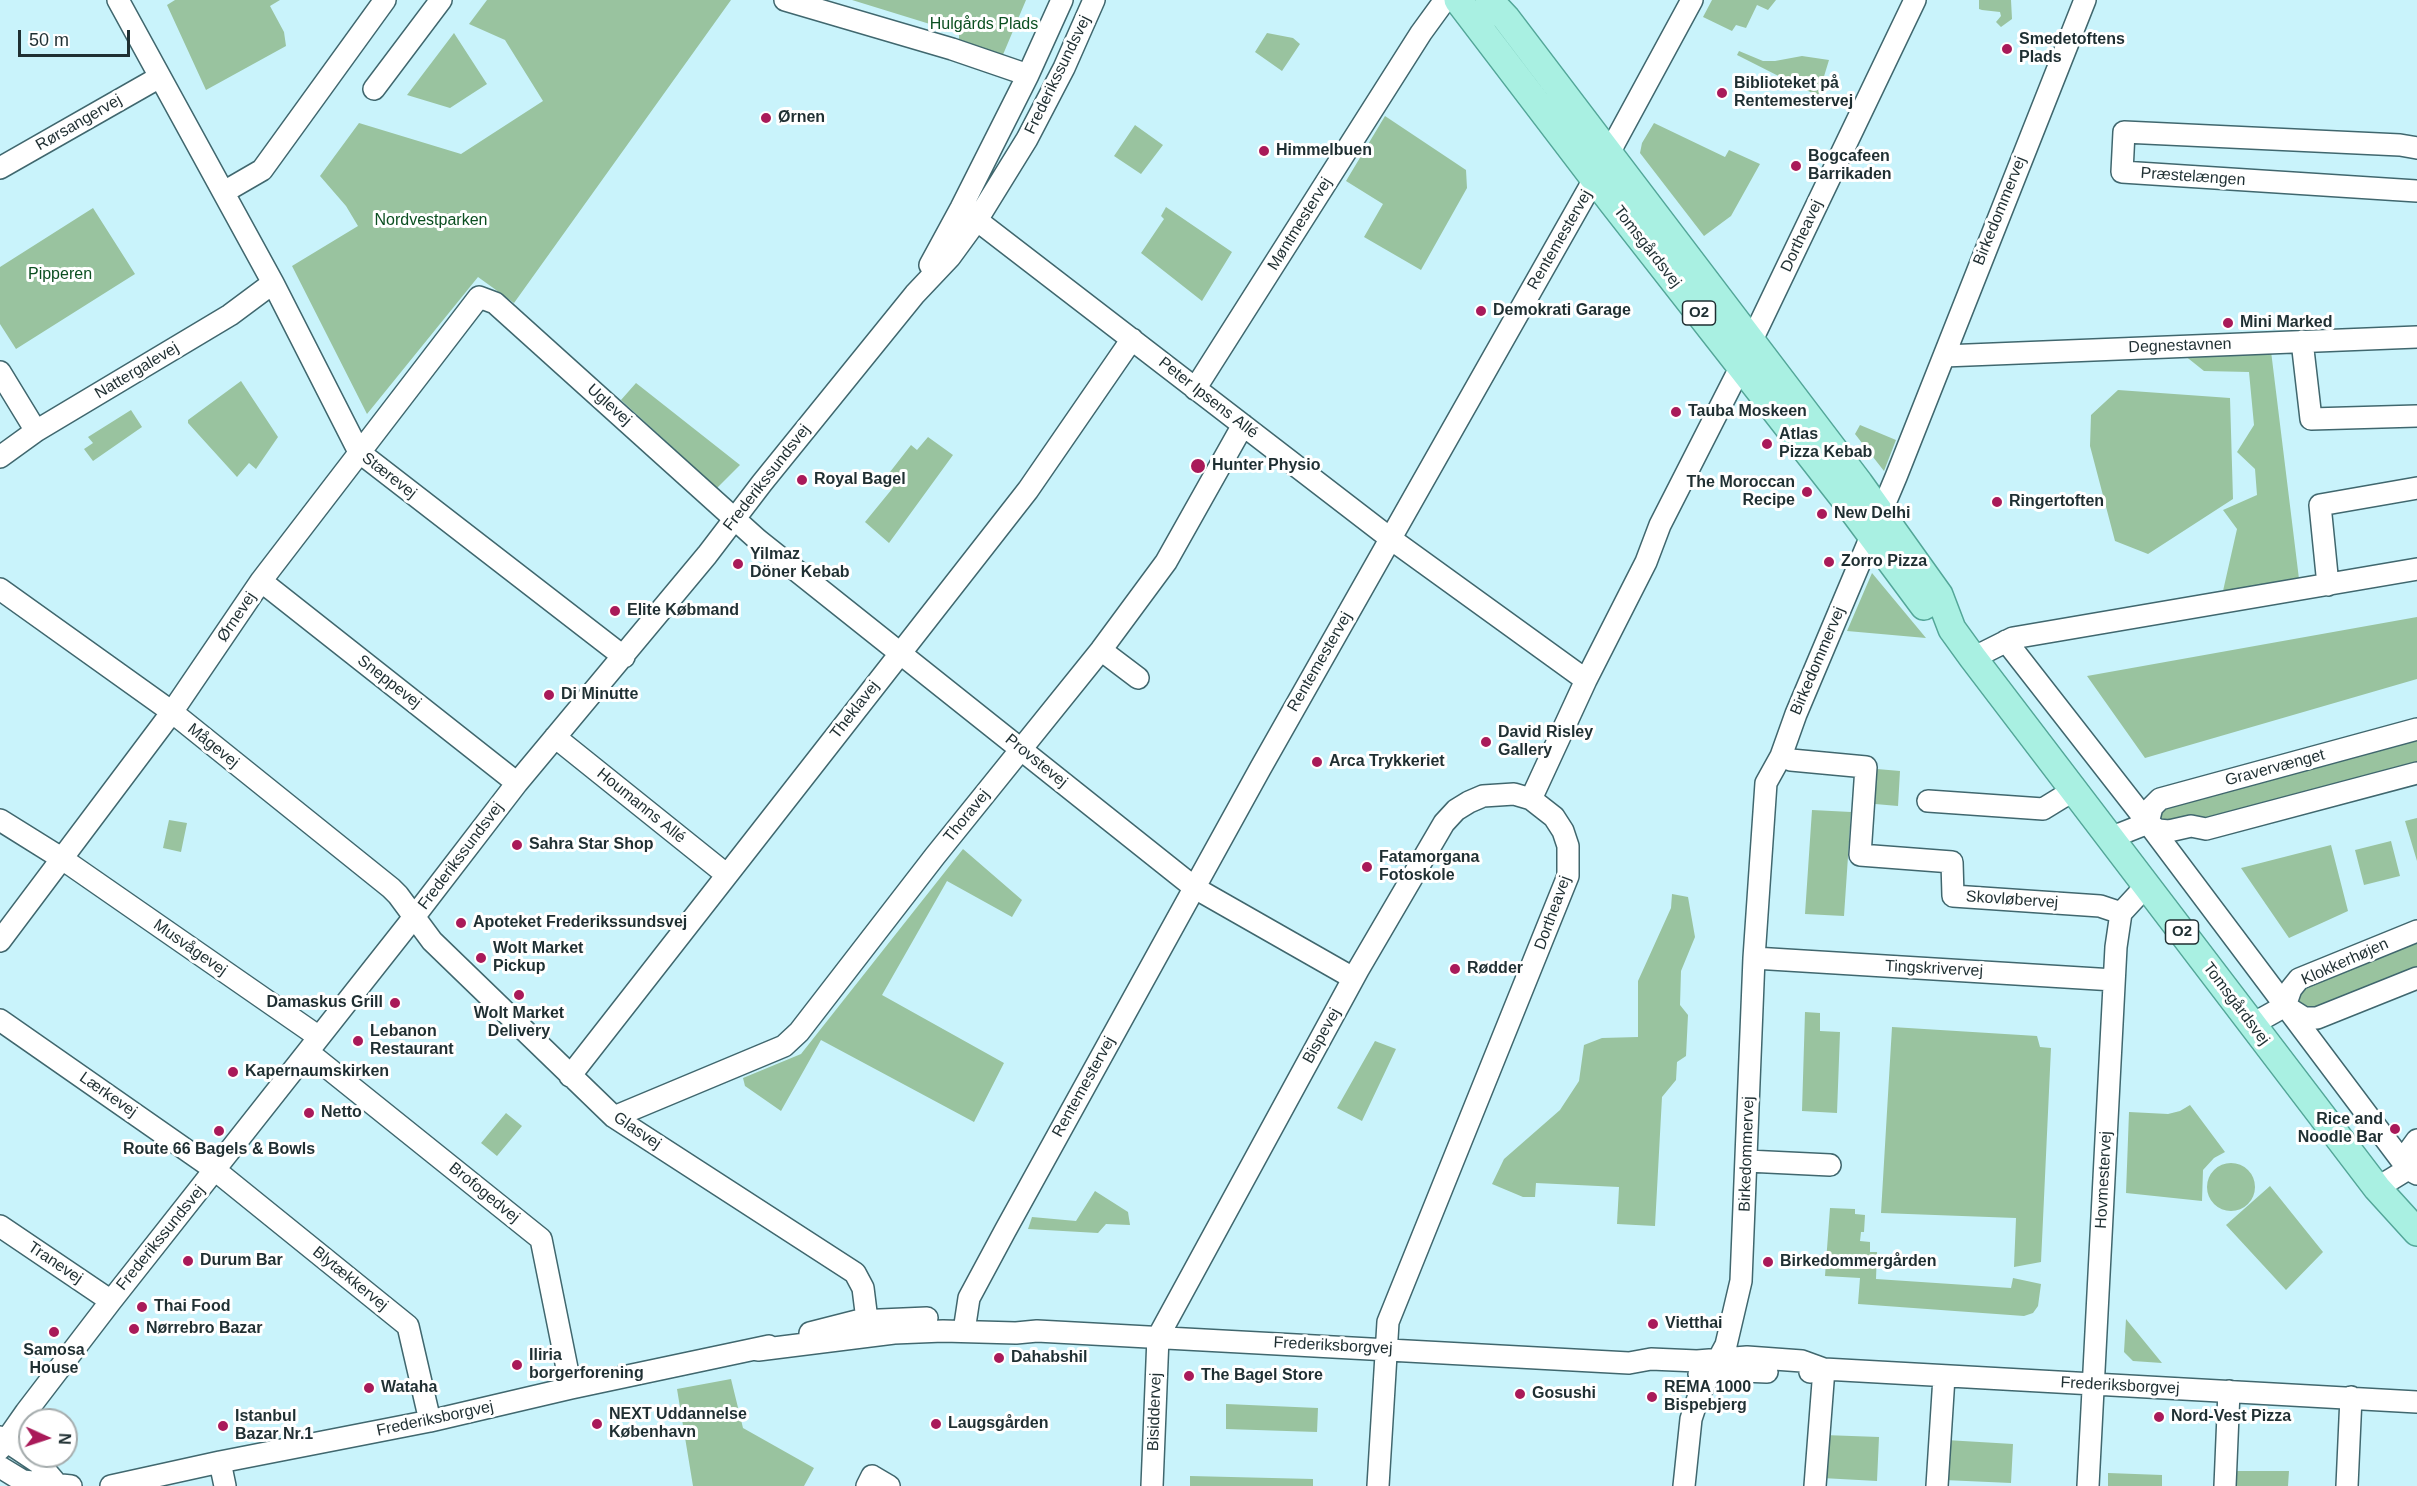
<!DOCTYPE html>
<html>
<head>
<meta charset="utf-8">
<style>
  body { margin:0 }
  #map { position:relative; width:2417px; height:1486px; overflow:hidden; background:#c9f3fb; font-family:Helvetica,sans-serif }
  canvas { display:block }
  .north { position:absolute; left:18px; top:1408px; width:60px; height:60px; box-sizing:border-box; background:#fff; border:2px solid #a5acad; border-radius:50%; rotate:93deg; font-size:16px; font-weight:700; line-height:24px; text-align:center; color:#1f2f32 }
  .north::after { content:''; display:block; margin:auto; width:21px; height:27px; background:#a91a59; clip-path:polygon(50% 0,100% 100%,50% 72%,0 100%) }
  .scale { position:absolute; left:18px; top:30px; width:112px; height:27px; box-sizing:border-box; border:3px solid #1f2f32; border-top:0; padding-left:8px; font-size:18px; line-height:21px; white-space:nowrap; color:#1f2f32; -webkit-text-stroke:4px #fff; paint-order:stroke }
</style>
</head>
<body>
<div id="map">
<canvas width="2417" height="1486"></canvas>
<div class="north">N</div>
<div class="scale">50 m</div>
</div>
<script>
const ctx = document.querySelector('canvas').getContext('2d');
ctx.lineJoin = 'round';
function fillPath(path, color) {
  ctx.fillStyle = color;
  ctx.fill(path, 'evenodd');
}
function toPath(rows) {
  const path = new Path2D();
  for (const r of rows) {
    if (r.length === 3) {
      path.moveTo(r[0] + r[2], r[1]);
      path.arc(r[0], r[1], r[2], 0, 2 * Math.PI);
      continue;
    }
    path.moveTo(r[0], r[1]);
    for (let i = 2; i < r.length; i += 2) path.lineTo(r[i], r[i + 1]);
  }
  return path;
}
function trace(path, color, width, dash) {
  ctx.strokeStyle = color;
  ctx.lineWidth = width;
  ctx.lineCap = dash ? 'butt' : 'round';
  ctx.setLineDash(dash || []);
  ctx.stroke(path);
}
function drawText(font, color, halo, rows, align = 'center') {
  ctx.font = font + ' Helvetica,sans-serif';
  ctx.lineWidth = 6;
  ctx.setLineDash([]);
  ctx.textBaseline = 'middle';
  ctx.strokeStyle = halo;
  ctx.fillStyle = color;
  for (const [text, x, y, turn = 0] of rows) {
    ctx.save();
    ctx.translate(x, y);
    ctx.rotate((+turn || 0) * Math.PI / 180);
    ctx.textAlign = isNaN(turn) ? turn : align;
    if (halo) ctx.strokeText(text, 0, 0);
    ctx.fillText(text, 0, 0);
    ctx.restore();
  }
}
fillPath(toPath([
  [175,0,280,0,270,6,284,32,286,46,206,90,167,5],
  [487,0,731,0,514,303,478,277,367,414,292,266,358,226,346,206,320,176,359,123,461,154,543,101,505,40,469,24],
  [852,0,1026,0,1002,57,959,43,959,33],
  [1712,0,1776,0,1768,10,1757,5,1746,28,1736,25,1732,31,1703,17],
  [1979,0,2011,0,2012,19,2001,27,1996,22,2001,16,2000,12,1982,10,1979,9],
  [454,33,487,84,450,108,407,95],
  [1267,33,1293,38,1300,44,1282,71,1255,52],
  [1739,51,1763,61,1775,61,1802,56,1829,60,1818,96,1737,55],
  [1385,116,1466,170,1467,188,1421,270,1364,237,1383,204,1346,181],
  [1654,123,1725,157,1729,150,1760,164,1731,216,1704,236,1640,153,1642,143],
  [1135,125,1163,145,1141,174,1114,156],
  [1166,207,1232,252,1202,301,1141,253,1164,219,1161,216],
  [93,208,135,274,16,349,0,324,0,267],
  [241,381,278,437,256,469,249,463,237,477,188,423,188,420],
  [636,383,740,465,717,488,621,400],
  [2118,390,2230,398,2233,499,2148,554,2115,541,2090,446,2091,415],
  [131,410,142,427,93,461,84,449,93,443,88,437],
  [1860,425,1896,440,1884,471,1855,434],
  [928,437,953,455,889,543,865,522,892,489,883,481,911,445,917,450],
  [1872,573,1926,638,1847,631],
  [2417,617,2417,679,2145,758,2087,676],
  [2417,735,2417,766,2209,822,2153,823,2160,809],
  [1877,769,1900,771,1898,806,1875,804],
  [1812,810,1851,812,1844,916,1805,914],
  [2417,818,2417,861,2405,821],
  [169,820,187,823,181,852,163,848],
  [2391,841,2400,876,2364,885,2355,850],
  [2331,845,2348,911,2289,938,2241,868],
  [963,849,1022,900,1012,917,947,881,882,995,1004,1063,974,1122,821,1040,781,1111,745,1086,743,1078,801,1054],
  [1672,894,1688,897,1695,937,1681,971,1680,1005,1688,1015,1686,1056,1677,1062,1676,1080,1662,1097,1655,1226,1617,1224,1619,1187,1536,1183,1535,1197,1523,1197,1492,1184,1504,1159,1560,1110,1579,1081,1584,1045,1602,1038,1638,1037,1638,981,1671,908],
  [2417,938,2417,971,2317,1011,2293,1004,2305,984],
  [1805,1012,1820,1013,1820,1031,1840,1032,1837,1113,1802,1111],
  [1892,1027,2037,1036,2040,1047,2051,1048,2041,1262,2014,1267,2016,1218,1881,1213],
  [1375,1041,1396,1049,1362,1121,1337,1108],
  [2190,1105,2225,1152,2214,1158,2203,1170,2202,1201,2126,1193,2129,1112,2168,1114,2180,1111],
  [506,1113,522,1126,497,1156,481,1143],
  [2231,1187,24],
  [2270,1186,2323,1252,2286,1290,2226,1225],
  [1095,1191,1128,1212,1130,1225,1106,1224,1098,1233,1028,1229,1032,1217,1076,1221],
  [1830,1208,1855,1209,1855,1214,1865,1215,1864,1232,1861,1232,1860,1241,1870,1242,1870,1252,1877,1252,1876,1279,2011,1288,2013,1278,2041,1284,2038,1306,2033,1313,2024,1316,1858,1304,1860,1278,1825,1276],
  [2126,1319,2162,1363,2133,1361,2124,1352],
  [731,1379,743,1428,814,1468,804,1486,693,1486,677,1389],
  [1226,1404,1318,1408,1317,1432,1226,1429],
  [1824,1435,1879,1437,1877,1481,1822,1478],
  [1946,1440,2013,1444,2011,1483,1944,1480],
  [2236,1471,2289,1471,2288,1486,2235,1486],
  [2108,1473,2162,1475,2162,1486,2108,1486],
  [1190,1476,1313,1479,1313,1486,1190,1486]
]), '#99c39f');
fillPath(toPath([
  [2271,351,2299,579,2223,591,2237,529,2223,510,2257,495,2255,469,2237,452,2254,425,2249,372,2204,371,2184,355]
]), '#99c59f');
const minor = toPath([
  [118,0,273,283,359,452,624,657],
  [785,0,952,49,1028,75],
  [374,89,441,0],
  [2417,148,2400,145,2124,132,2122,172,2417,191],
  [0,168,158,78],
  [224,192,262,170,385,0],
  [961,208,1391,539,1586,680],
  [930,265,961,208,1028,75,1062,0],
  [2302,341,2311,419,2417,416],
  [1751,342,1915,0],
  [1944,356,2417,337],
  [0,372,36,431],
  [1195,389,1421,33,1445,0],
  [0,457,36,431,230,315,273,283],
  [261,581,517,783],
  [2328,585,2320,505,2417,488],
  [0,589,172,712,391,888,398,895,432,941,614,1117,855,1273,863,1288,867,1320],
  [2006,641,2148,823,2408,1169],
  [1101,650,1138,678],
  [1973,658,2013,638,2417,569],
  [555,737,727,875],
  [1781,756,1791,760,1866,767,1860,855,1952,862,1953,896,2100,906,2121,913],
  [1531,799,1586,680,1646,562,1660,525,1741,366],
  [1928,801,2043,809,2074,790],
  [0,820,61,858,319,1037],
  [2148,823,2152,807,2160,799,2417,729],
  [2110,838,2148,823,2158,830,2169,831,2191,826,2206,829,2417,773],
  [0,941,172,712,261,581,479,297,495,303,758,540,1195,888,1353,978],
  [1754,958,2114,980],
  [2285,1006,2291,989,2299,979,2417,931],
  [0,1020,215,1170,408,1326,430,1421],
  [2251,1025,2285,1006,2304,1018,2317,1018,2417,978],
  [308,1052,541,1239,571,1388],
  [570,1076,1028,490,1132,339],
  [614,1117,784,1046,799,1032,935,856,1101,650,1166,562,1243,425],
  [1747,1161,1830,1165],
  [2408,1169,2409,1151,2417,1140],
  [2377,1188,2408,1169,2417,1174],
  [0,1226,111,1301],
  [964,1331,969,1298,1005,1231,1260,769,1609,153,1692,0],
  [810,1333,857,1321,927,1318],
  [758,1350,894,1333,943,1331,1016,1333,1037,1331,1629,1363,1651,1359,1697,1361,1747,1357,1802,1361,1824,1369],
  [1810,1372,1824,1369,2417,1402],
  [1699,1374,1742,1371,1767,1372],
  [0,1437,39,1463,56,1483],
  [0,1449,26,1412,111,1301,414,917,517,783,707,555,762,483,915,294,950,257,977,220,1027,139,1064,68,1094,0],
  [220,1462,225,1486],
  [0,1467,23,1481,71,1486],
  [111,1486,220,1462,430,1421,571,1388,769,1346],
  [867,1486,872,1476,889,1486],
  [1152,1486,1158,1337,1358,970,1444,823,1456,810,1469,802,1483,796,1514,794,1531,799,1554,817,1563,831,1568,846,1568,876,1388,1322,1378,1486],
  [1684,1486,1691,1419,1699,1395,1726,1345,1741,1281,1754,958,1766,783,1781,756,1796,714,1896,477,2085,0],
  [1815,1486,1824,1369],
  [1937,1486,1944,1377],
  [2088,1486,2116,947,2121,913,2147,885],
  [2225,1486,2229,1391],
  [2347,1486,2351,1397]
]);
const major = toPath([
  [1458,0,1612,202,1846,501,1924,606],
  [1489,0,1506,18,1859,483,1939,595,1952,629,1973,658,2377,1188,2417,1232]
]);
trace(minor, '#40676e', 24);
trace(major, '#53a698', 30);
trace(minor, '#fff', 21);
trace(major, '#a9f0e2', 27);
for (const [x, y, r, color] of [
  [2007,49,6,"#a91a59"],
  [1722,93,6,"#a91a59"],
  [766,118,6,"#a91a59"],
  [1264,151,6,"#a91a59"],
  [1796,166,6,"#a91a59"],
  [1481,311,6,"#a91a59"],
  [2228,323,6,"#a91a59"],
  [1676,412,6,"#a91a59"],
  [1767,444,6,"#a91a59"],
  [1198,466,8,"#a91a59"],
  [802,480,6,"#a91a59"],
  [1807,492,6,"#a91a59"],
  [1997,502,6,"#a91a59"],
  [1822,514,6,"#a91a59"],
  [1829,562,6,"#a91a59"],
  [738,564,6,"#a91a59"],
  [615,611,6,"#a91a59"],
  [549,695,6,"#a91a59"],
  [1486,742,6,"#a91a59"],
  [1317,762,6,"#a91a59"],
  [517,845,6,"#a91a59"],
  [1367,867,6,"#a91a59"],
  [461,923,6,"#a91a59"],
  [481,958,6,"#a91a59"],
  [1455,969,6,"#a91a59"],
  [519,995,6,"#a91a59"],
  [395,1003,6,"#a91a59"],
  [358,1041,6,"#a91a59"],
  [233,1072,6,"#a91a59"],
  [309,1113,6,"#a91a59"],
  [2395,1129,6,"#a91a59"],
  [219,1131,6,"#a91a59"],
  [188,1261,6,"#a91a59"],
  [1768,1262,6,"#a91a59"],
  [142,1307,6,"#a91a59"],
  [1653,1324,6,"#a91a59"],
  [134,1329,6,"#a91a59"],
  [54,1332,6,"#a91a59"],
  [999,1358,6,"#a91a59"],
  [517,1365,6,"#a91a59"],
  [1189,1376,6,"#a91a59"],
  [369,1388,6,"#a91a59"],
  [1520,1394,6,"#a91a59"],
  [1652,1397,6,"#a91a59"],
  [2159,1417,6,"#a91a59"],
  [597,1424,6,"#a91a59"],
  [936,1424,6,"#a91a59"],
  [223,1426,6,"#a91a59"]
]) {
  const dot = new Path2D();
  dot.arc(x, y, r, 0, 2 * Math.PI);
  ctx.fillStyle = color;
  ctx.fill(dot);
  trace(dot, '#fff', 2);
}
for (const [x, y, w] of [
  [1699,313,33],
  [2182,932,33]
]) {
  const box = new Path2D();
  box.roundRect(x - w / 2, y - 12, w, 24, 4.5);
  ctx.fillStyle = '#fff';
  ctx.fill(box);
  trace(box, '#1f2f32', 1.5);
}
drawText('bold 15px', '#1f2f32', null, [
  ["O2",1699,313],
  ["O2",2182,932]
]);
drawText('16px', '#0b4f21', '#fff', [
  ["Hulgårds Plads",984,25],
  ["Nordvestparken",431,221],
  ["Pipperen",60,275]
]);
drawText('bold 16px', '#1f2f32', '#fff', [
  ["Smedetoftens",2019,40],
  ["Plads",2019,58],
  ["Biblioteket på",1734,84],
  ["Rentemestervej",1734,102],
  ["Ørnen",778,118],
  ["Himmelbuen",1276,151],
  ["Bogcafeen",1808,157],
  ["Barrikaden",1808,175],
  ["Demokrati Garage",1493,311],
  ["Mini Marked",2240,323],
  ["Tauba Moskeen",1688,412],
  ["Atlas",1779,435],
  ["Pizza Kebab",1779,453],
  ["Hunter Physio",1212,466],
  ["Royal Bagel",814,480],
  ["The Moroccan",1795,483,"right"],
  ["Recipe",1795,501,"right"],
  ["Ringertoften",2009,502],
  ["New Delhi",1834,514],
  ["Yilmaz",750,555],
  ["Döner Kebab",750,573],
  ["Zorro Pizza",1841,562],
  ["Elite Købmand",627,611],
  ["Di Minutte",561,695],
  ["David Risley",1498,733],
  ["Gallery",1498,751],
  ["Arca Trykkeriet",1329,762],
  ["Sahra Star Shop",529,845],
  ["Fatamorgana",1379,858],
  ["Fotoskole",1379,876],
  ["Apoteket Frederikssundsvej",473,923],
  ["Wolt Market",493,949],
  ["Pickup",493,967],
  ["Rødder",1467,969],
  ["Damaskus Grill",383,1003,"right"],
  ["Wolt Market",519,1014,"center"],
  ["Delivery",519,1032,"center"],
  ["Lebanon",370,1032],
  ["Restaurant",370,1050],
  ["Kapernaumskirken",245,1072],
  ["Netto",321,1113],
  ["Rice and",2383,1120,"right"],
  ["Noodle Bar",2383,1138,"right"],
  ["Route 66 Bagels & Bowls",219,1150,"center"],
  ["Durum Bar",200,1261],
  ["Birkedommergården",1780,1262],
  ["Thai Food",154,1307],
  ["Vietthai",1665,1324],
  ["Nørrebro Bazar",146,1329],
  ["Samosa",54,1351,"center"],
  ["House",54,1369,"center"],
  ["Iliria",529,1356],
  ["borgerforening",529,1374],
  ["Dahabshil",1011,1358],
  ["The Bagel Store",1201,1376],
  ["Wataha",381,1388],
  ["REMA 1000",1664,1388],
  ["Bispebjerg",1664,1406],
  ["Gosushi",1532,1394],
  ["NEXT Uddannelse",609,1415],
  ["København",609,1433],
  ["Istanbul",235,1417],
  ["Bazar Nr.1",235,1435],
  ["Nord-Vest Pizza",2171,1417],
  ["Laugsgården",948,1424]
], 'left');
drawText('16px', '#1f2f32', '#fff', [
  ["Frederikssundsvej",1058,75,-64],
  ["Rørsangervej",79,123,-30],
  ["Præstelængen",2193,177,4],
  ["Birkedommervej",2000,211,-68],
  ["Møntmestervej",1300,224,-58],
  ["Dortheavej",1802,236,-65],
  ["Rentemestervej",1560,240,-60],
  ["Tomsgårdsvej",1647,247,52],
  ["Degnestavnen",2180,346,-2],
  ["Nattergalevej",137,371,-31],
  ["Peter Ipsens Allé",1208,398,38],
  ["Uglevej",609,405,42],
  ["Stærevej",389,476,38],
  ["Frederikssundsvej",767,478,-52],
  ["Ørnevej",237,617,-56],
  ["Birkedommervej",1818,661,-67],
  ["Rentemestervej",1320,662,-60],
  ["Sneppevej",389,682,38],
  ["Theklavej",855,710,-52],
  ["Mågevej",213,746,39],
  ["Provstevej",1036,761,39],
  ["Gravervænget",2275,768,-15],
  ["Houmanns Allé",641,806,39],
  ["Thoravej",967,816,-51],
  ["Frederikssundsvej",461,856,-53],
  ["Skovløbervej",2012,900,4],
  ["Dortheavej",1553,913,-70],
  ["Musvågevej",190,948,35],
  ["Klokkerhøjen",2345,962,-24],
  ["Tingskrivervej",1934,969,3],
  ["Tomsgårdsvej",2236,1004,53],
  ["Bispevej",1322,1036,-61],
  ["Rentemestervej",1084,1087,-61],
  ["Lærkevej",108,1095,35],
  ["Glasvej",637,1131,34],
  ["Birkedommervej",1747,1154,-88],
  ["Hovmestervej",2104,1180,-87],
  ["Brofogedvej",484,1193,39],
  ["Frederikssundsvej",161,1238,-51],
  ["Tranevej",55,1263,34],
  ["Blytækkervej",350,1279,39],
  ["Frederiksborgvej",1333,1346,3],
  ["Frederiksborgvej",2120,1386,3],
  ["Bisiddervej",1155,1412,-88],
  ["Frederiksborgvej",435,1419,-12]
]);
</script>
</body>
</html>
